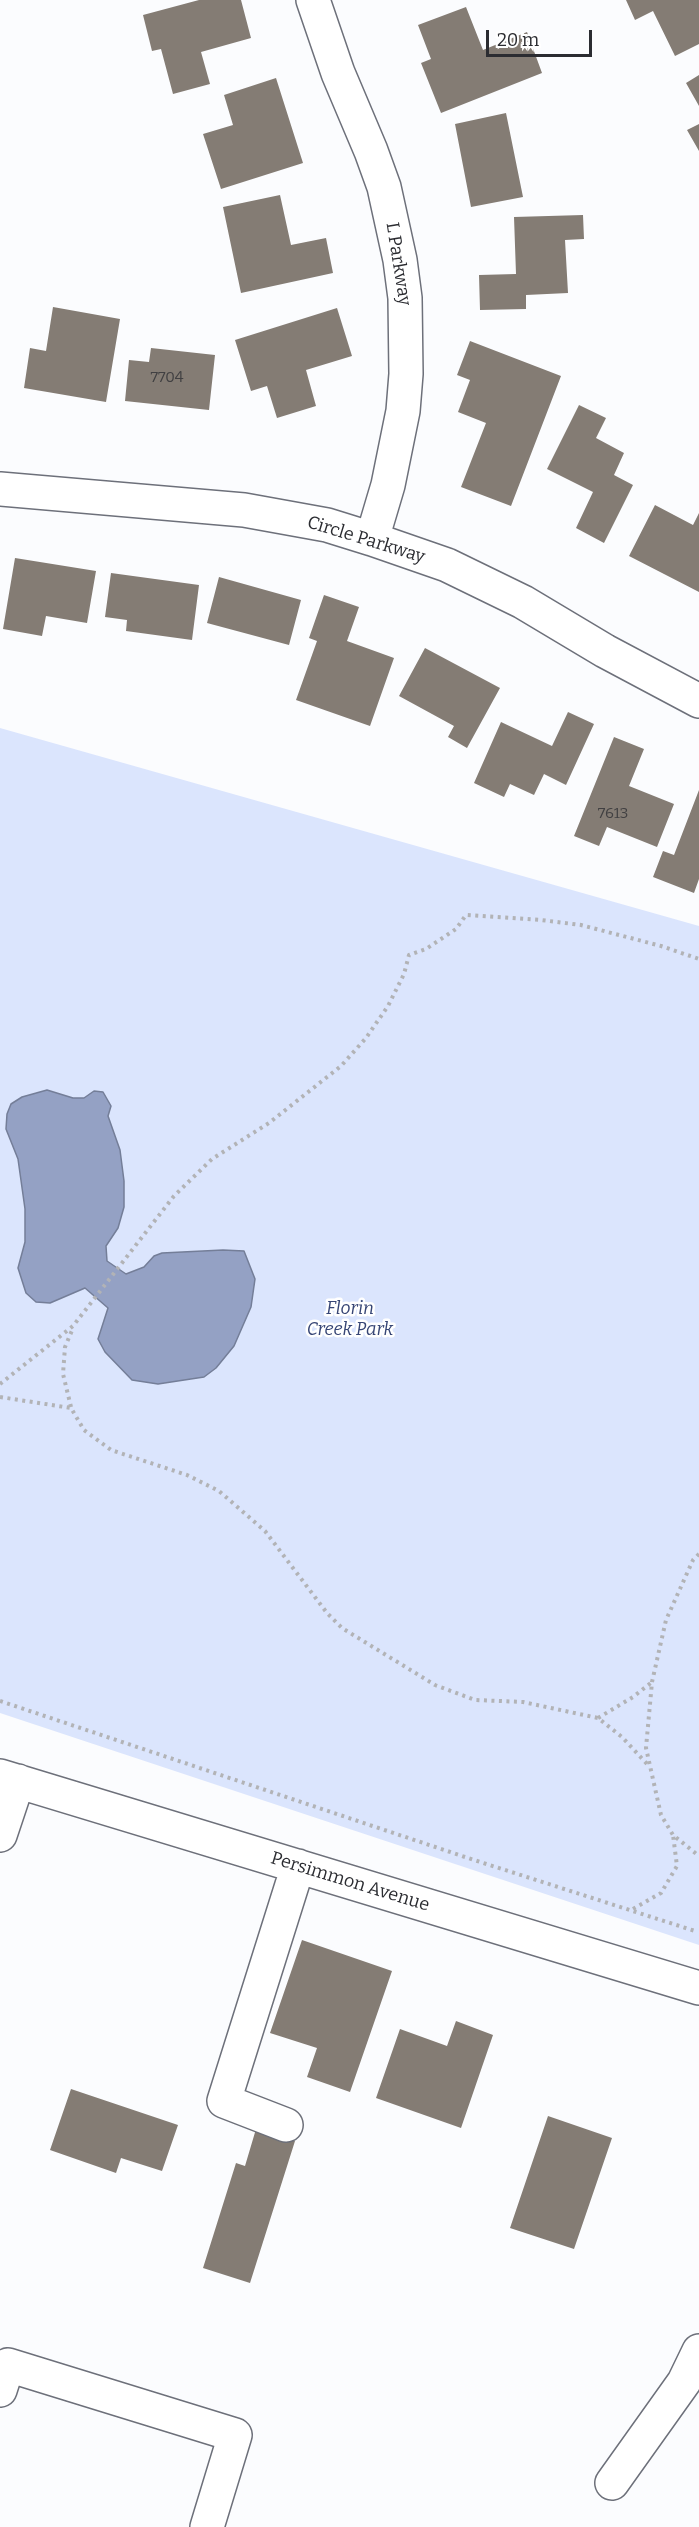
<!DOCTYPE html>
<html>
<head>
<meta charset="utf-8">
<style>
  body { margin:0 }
  #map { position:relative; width:699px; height:2527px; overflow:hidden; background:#fbfcfe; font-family:Bitter,serif }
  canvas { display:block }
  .scale { position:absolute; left:486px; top:30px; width:106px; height:27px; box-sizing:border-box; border:3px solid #2b2c31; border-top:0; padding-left:8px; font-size:18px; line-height:21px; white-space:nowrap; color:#2b2c31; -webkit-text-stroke:4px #fff; paint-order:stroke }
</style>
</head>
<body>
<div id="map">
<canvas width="699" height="2527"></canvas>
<div class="scale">20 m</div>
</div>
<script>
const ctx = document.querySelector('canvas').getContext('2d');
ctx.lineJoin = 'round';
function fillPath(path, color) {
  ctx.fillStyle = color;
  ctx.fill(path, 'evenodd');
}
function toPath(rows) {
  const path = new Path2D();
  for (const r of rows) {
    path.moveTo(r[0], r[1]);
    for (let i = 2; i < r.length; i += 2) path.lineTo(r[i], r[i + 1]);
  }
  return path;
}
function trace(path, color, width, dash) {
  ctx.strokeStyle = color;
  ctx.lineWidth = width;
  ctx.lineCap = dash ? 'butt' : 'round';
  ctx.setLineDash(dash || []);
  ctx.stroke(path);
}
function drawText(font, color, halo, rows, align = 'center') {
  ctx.font = font + ' Bitter,serif';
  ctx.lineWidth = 5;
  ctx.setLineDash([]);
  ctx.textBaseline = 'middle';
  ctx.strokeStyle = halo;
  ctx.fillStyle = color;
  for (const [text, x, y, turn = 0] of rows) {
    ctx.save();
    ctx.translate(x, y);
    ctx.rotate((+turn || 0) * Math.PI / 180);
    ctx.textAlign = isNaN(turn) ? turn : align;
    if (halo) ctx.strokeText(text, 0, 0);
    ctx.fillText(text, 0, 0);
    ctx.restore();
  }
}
fillPath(toPath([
  [0,728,699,926,699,1945,0,1713]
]), '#dbe5fd');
const water = toPath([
  [47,1090,73,1098,84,1098,94,1091,103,1092,111,1106,108,1116,120,1150,124,1181,124,1207,118,1228,106,1246,107,1261,126,1274,144,1267,154,1256,162,1253,223,1250,244,1251,255,1279,251,1307,234,1346,216,1368,204,1377,158,1384,132,1380,105,1352,98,1339,108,1308,85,1288,50,1303,36,1302,26,1293,18,1268,25,1242,25,1209,18,1159,6,1129,7,1114,11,1104,22,1097,47,1090]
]);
fillPath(water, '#94a1c4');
trace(water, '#747e98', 1.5);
fillPath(toPath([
  [199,0,241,0,251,38,201,52,210,84,173,94,161,49,152,51,143,15],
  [626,0,699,0,699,44,675,56,653,11,635,20],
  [466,7,483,50,527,32,542,73,441,113,421,63,431,59,418,25],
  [699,75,699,106,686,83],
  [276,78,303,163,221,189,203,134,233,125,224,95],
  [506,113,523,197,471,207,455,124],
  [699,124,699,151,687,130],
  [280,195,291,245,326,238,333,273,241,293,223,207],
  [583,215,584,239,565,240,568,293,526,295,526,309,480,310,479,275,516,274,514,217],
  [53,307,120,319,106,402,24,388,30,348,46,351],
  [337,308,352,356,306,370,316,406,277,418,267,386,251,391,235,340],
  [470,341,561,376,511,506,461,487,486,423,458,412,470,380,457,375],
  [151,348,215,355,209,410,125,401,129,360,149,362],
  [579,405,606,418,596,438,624,453,614,475,633,485,604,543,576,528,593,492,547,469],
  [655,505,693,525,699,513,699,592,629,556],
  [15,558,96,571,87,623,46,616,42,636,3,629],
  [111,573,199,585,192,640,126,631,127,620,105,617],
  [219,577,301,600,289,645,207,623],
  [324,595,359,607,347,641,394,658,370,726,296,700,317,641,309,638],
  [425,648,500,688,467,748,448,737,454,726,399,696],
  [568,712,594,724,566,785,544,774,534,795,510,784,504,797,474,783,501,722,552,746],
  [614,737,644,749,629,786,674,804,657,847,607,827,599,846,574,836],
  [699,790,699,879,694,893,653,877,663,851,674,855],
  [302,1940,392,1971,350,2092,307,2077,317,2048,270,2033],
  [456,2021,493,2035,461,2128,376,2098,400,2029,447,2046],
  [71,2089,178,2125,162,2171,121,2158,116,2173,50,2150],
  [548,2116,612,2138,574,2249,510,2228],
  [256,2129,295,2141,250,2283,203,2268,236,2163,245,2166]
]), '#847c74');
const minor = toPath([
  [313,0,338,73,371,151,384,187,400,260,405,298,406,374,403,411,388,485,372,539],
  [0,489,244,510,327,525,372,539,447,565,523,602,605,651,699,701],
  [0,1776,699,1988],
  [0,1835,18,1781],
  [286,2125,224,2101,298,1866],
  [0,2390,8,2365,235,2435,207,2527],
  [612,2483,684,2382,699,2351]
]);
trace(minor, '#6d707a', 36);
trace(toPath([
  [0,1384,73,1326,174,1196,212,1159,269,1123,341,1066,366,1038,388,1006,404,974,409,955,426,949,456,929,466,915,541,920,581,925,661,946,699,959],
  [0,1397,71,1408,84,1430,111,1450,187,1475,219,1491,265,1531,327,1613,342,1628,435,1685,475,1700,523,1702,598,1718,622,1737,648,1765],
  [71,1407,63,1374,65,1347,73,1328],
  [699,1554,693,1560,666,1620,652,1682,646,1748,661,1815,673,1835,699,1856],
  [0,1701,474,1860,695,1931],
  [598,1718,633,1697,652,1682],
  [633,1909,661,1893,677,1866,673,1835]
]), '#b2b3b6', 4, [3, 4.5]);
trace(minor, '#fff', 33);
drawText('15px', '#414042', null, [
  ["7704",167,378],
  ["7613",613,814]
]);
drawText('18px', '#2b2c31', '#fff', [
  ["L Parkway",398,264,81],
  ["Circle Parkway",366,540,17],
  ["Persimmon Avenue",350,1882,17]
]);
drawText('italic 18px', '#364575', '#fff', [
  ["Florin",350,1309],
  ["Creek Park",350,1330]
]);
</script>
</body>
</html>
